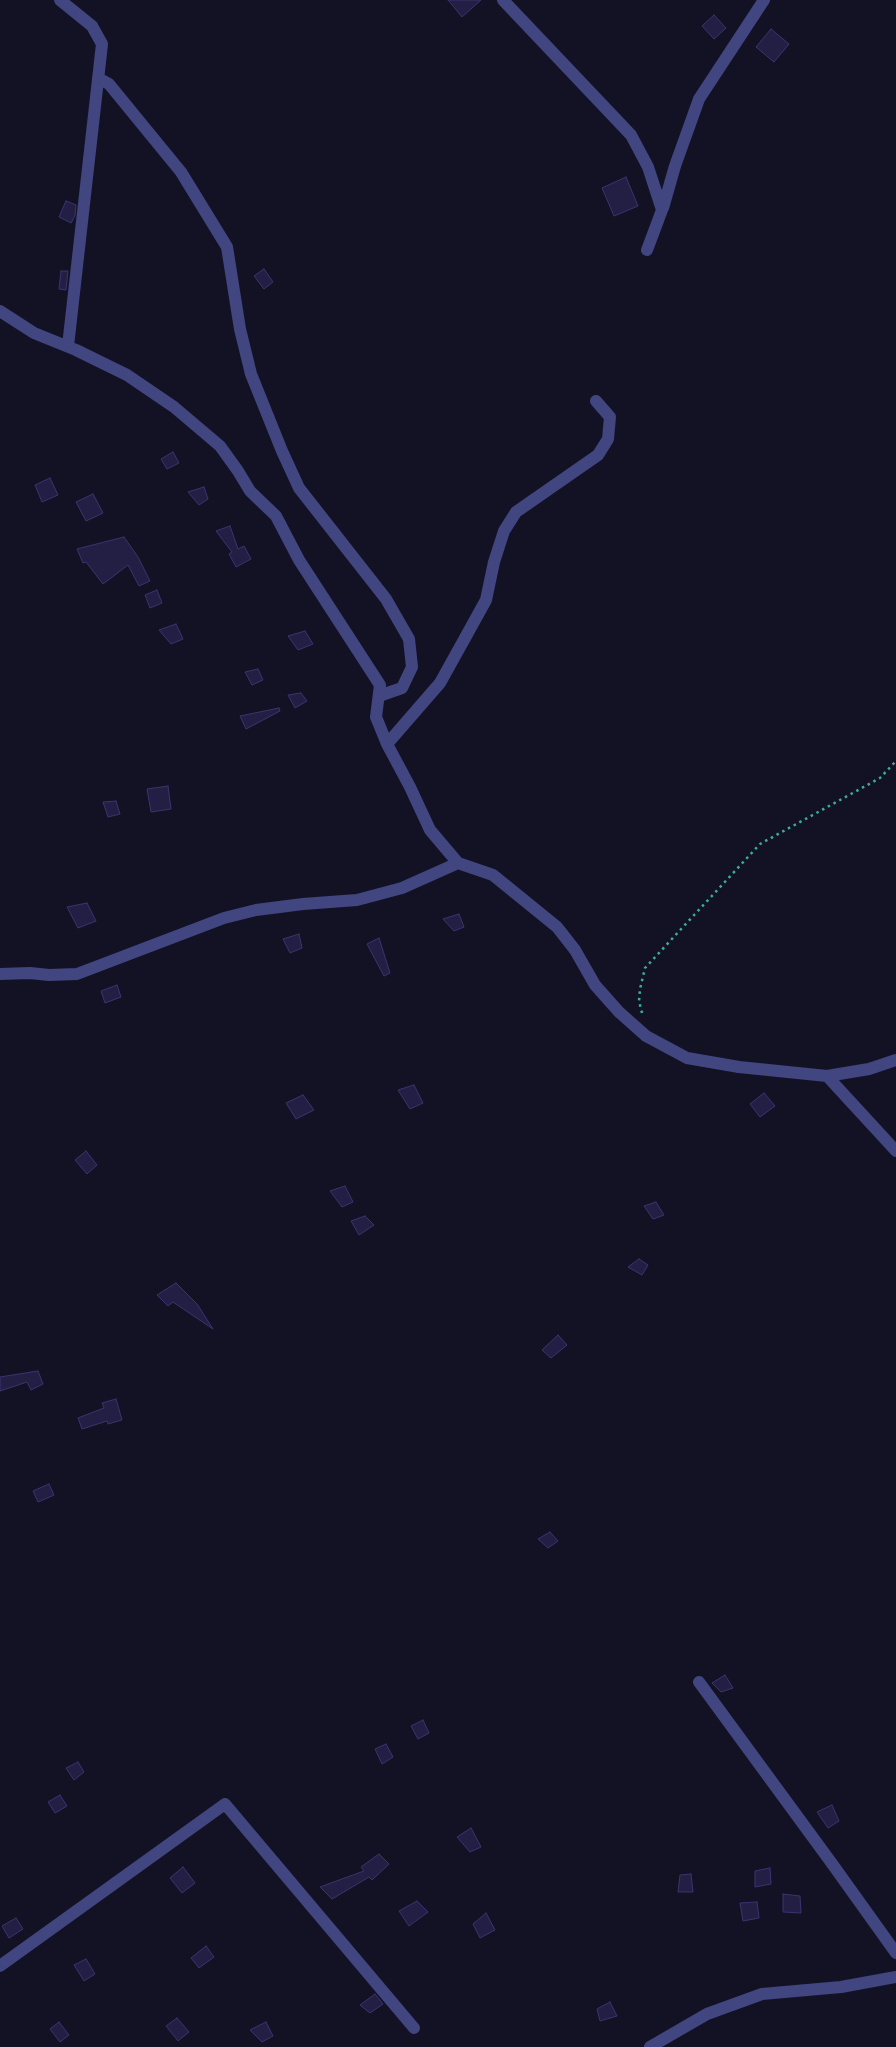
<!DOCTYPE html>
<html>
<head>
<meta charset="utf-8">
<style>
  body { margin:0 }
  canvas { display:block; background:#131225 }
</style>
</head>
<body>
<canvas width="896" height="2047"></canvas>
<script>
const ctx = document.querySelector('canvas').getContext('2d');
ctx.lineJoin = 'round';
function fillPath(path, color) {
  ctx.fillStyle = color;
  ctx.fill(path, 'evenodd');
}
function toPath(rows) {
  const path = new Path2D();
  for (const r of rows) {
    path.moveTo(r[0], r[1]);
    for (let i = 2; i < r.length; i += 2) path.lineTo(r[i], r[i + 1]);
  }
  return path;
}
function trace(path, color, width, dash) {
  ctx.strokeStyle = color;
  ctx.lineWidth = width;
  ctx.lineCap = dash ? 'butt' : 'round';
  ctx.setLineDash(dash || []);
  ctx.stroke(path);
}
const building = toPath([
  [448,0,481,0,462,17,448,0],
  [714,15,726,28,714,39,702,26,714,15],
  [771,29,789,44,774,62,756,47,771,29],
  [626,177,638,206,614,216,602,188,626,177],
  [66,201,76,205,75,216,71,223,59,217,66,201],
  [264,269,273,282,264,289,254,276,264,269],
  [61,271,68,271,66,290,59,289,61,271],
  [173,452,179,463,167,469,161,459,173,452],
  [50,478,58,495,42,502,35,485,50,478],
  [204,487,208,499,199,505,188,492,204,487],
  [93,494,103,513,86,521,76,502,93,494],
  [230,526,238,549,244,546,251,559,236,567,229,554,232,552,216,531,230,526],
  [124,537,138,557,150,581,139,586,128,565,103,584,86,562,83,563,77,549,124,537],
  [157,590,162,603,150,608,145,595,157,590],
  [176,624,183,639,171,644,159,630,176,624],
  [305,631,313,644,298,650,288,636,305,631],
  [258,669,263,680,252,685,245,672,258,669],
  [301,693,307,701,295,708,288,695,301,693],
  [279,708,280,711,246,729,240,716,279,708],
  [168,786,171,809,151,812,147,789,168,786],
  [116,801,120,814,108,817,103,802,116,801],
  [87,903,96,921,78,928,67,907,87,903],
  [459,914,464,927,454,931,443,919,459,914],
  [299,934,302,948,290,953,283,939,299,934],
  [379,938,390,973,384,976,367,944,379,938],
  [117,985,121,997,105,1003,101,991,117,985],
  [414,1085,423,1103,410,1109,398,1090,414,1085],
  [764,1093,775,1106,760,1117,750,1104,764,1093],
  [303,1095,314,1110,296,1119,286,1103,303,1095],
  [86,1151,97,1165,87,1174,75,1160,86,1151],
  [345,1186,353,1202,342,1207,330,1191,345,1186],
  [656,1202,664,1215,653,1219,644,1206,656,1202],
  [365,1216,374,1225,359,1235,351,1221,365,1216],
  [639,1259,648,1265,642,1275,628,1267,639,1259],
  [176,1283,197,1304,213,1329,173,1302,168,1306,157,1295,176,1283],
  [558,1335,567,1345,551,1358,542,1350,558,1335],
  [38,1371,43,1384,31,1390,27,1382,0,1391,0,1377,38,1371],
  [116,1399,122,1420,108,1424,107,1421,82,1429,78,1418,104,1408,102,1403,116,1399],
  [49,1484,54,1495,38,1502,33,1491,49,1484],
  [550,1532,558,1541,548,1548,538,1539,550,1532],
  [725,1675,733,1688,721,1692,712,1683,725,1675],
  [423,1720,429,1733,418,1739,411,1726,423,1720],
  [386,1744,393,1757,382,1764,375,1749,386,1744],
  [78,1762,84,1772,74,1780,66,1768,78,1762],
  [60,1795,67,1806,55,1813,48,1802,60,1795],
  [832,1805,839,1821,828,1828,817,1812,832,1805],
  [471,1828,481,1847,470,1852,457,1837,471,1828],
  [379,1854,389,1864,372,1880,369,1877,332,1899,320,1887,364,1871,361,1867,379,1854],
  [183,1867,195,1883,182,1893,170,1878,183,1867],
  [770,1868,771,1884,755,1887,755,1871,770,1868],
  [691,1874,693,1892,678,1892,680,1875,691,1874],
  [783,1894,800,1896,801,1913,783,1912,783,1894],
  [417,1901,428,1912,409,1926,399,1911,417,1901],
  [757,1902,759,1918,743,1921,740,1903,757,1902],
  [486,1913,495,1930,480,1938,473,1924,486,1913],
  [16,1918,23,1929,9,1938,2,1926,16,1918],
  [206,1946,214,1957,199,1968,191,1958,206,1946],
  [86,1959,95,1974,84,1981,74,1965,86,1959],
  [375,1994,383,2004,370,2013,360,2005,375,1994],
  [610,2002,617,2016,600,2021,597,2009,610,2002],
  [177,2018,189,2032,178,2041,166,2026,177,2018],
  [59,2022,69,2035,60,2042,50,2029,59,2022],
  [266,2022,273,2036,262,2042,250,2030,266,2022]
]);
fillPath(building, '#231f44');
trace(building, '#39346e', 1);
trace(toPath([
  [642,1013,639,1001,640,989,645,968,760,844,880,778,896,761]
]), '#3bae9b', 2.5, [2.5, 4]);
trace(toPath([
  [60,0,92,26,102,44,68,346],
  [503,0,631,135,648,167,662,210,647,250],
  [98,78,109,84,181,172,227,247,240,329,251,374,282,451,299,488,386,599,409,639,412,667,402,688,379,696],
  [663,208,675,166,699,99,764,0],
  [0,311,34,333,76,350,127,375,174,407,220,446,238,471,250,491,276,516,299,560,380,685,376,717,387,744,410,787,430,830,458,863,493,875,557,927,575,950,595,985,619,1012,646,1036,687,1058,739,1067,827,1076,896,1151],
  [387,744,440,683,465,638,486,600,494,562,504,531,516,512,598,455,608,439,610,417,596,401],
  [0,974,30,973,49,975,77,974,224,918,256,910,303,904,357,900,402,888,458,863],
  [827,1076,869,1069,896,1060],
  [699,1682,833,1865,896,1953],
  [0,1966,225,1804,414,2028],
  [650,2047,707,2014,762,1994,841,1987,896,1977]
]), '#414580', 12);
</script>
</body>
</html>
